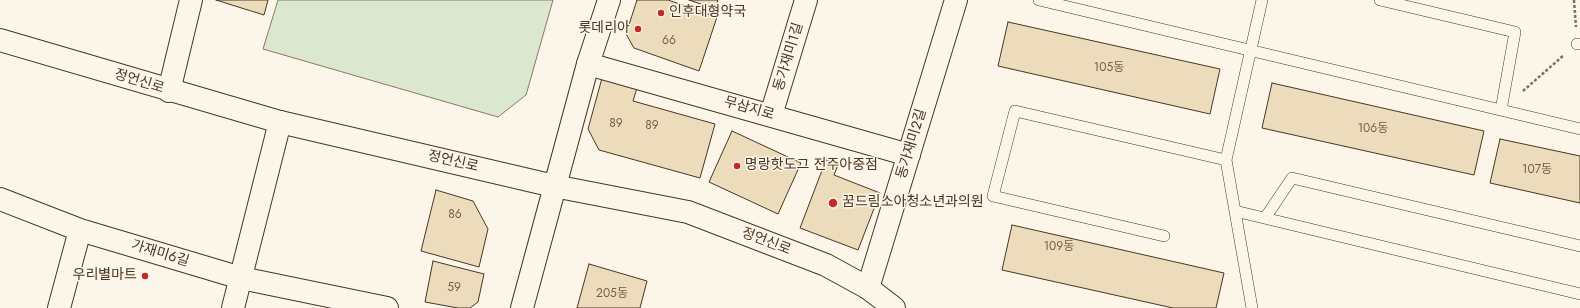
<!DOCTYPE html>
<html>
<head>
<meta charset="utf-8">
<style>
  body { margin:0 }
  canvas { display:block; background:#fbf6e9 }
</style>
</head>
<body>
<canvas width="1580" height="308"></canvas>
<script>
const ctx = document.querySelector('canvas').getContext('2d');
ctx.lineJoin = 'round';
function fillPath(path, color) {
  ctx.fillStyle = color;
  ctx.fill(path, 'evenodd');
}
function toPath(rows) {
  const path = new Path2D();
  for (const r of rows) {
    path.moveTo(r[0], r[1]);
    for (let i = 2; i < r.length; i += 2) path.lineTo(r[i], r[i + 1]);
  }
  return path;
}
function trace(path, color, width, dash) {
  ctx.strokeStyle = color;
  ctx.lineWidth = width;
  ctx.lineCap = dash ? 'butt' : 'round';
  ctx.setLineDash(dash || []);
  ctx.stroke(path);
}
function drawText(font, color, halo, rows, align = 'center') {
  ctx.font = font + ' Jost,"Noto Sans KR",sans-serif';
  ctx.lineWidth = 3;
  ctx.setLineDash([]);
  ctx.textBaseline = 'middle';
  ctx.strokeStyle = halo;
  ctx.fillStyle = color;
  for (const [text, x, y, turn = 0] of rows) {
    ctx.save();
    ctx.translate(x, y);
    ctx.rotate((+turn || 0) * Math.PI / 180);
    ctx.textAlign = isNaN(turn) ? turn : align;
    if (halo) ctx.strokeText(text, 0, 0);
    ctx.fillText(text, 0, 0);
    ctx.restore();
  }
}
const green = toPath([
  [278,0,553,0,526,95,498,117,263,49,278,0]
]);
fillPath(green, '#dce7d0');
trace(green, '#887966', 1);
const building = toPath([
  [216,0,268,0,264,15,216,0],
  [637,0,668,0,717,17,699,71,634,48,626,34,637,0],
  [689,0,718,0,715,9,689,0],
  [1008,22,1220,69,1210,114,998,66,1008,22],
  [602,78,637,88,633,101,715,124,700,178,599,150,588,129,602,78],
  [1272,83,1484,131,1474,175,1262,128,1272,83],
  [732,131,801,163,778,214,709,182,732,131],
  [1500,139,1580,156,1580,203,1490,183,1500,139],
  [826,160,838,165,834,175,880,193,858,250,800,228,826,160],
  [436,190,473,201,488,229,479,267,421,251,436,190],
  [1012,225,1224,273,1216,308,1173,308,1002,270,1012,225],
  [433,261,484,274,478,302,470,308,458,308,425,302,433,261],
  [589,264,647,281,640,308,577,308,589,264]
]);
fillPath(building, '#ecdcbc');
trace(building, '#4a3520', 1);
const service = toPath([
  [1039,0,1580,129],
  [1380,0,1515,32,1501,110],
  [1577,44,1580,44],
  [1235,211,1580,294],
  [1265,218,1292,178,1580,246],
  [1164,236,993,196,1015,111,1226,160],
  [1252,308,1226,160,1262,0]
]);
const minor = toPath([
  [588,64,909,155],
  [169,91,191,0],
  [771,115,806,0],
  [0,199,80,230,241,278,387,308],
  [868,288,956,0],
  [59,308,80,230],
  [233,308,280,122]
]);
const tertiary = toPath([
  [0,40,280,122,554,186,688,212,826,265,868,288,894,308],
  [522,308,588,64,609,0]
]);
trace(service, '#4a3520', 12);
trace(minor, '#4a3520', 24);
trace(tertiary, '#4a3520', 24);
trace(toPath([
  [1574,0,1576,27],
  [1523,91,1564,55]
]), '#7f6f5c', 2.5, [3, 2]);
trace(service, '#fbf6e9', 11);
trace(minor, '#fbf6e9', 22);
trace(tertiary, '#fbf6e9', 22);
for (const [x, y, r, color] of [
  [661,13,4,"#c62828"],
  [638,29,4,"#c62828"],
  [737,166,4,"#c62828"],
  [833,203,5,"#c62828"],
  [145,276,4,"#c62828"]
]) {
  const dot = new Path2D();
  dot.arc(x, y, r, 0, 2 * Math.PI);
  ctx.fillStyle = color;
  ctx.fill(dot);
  trace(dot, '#fbf6e9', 1.5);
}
drawText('12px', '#725f47', null, [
  ["66",669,41],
  ["105동",1109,68],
  ["89",616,124],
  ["89",652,126],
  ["106동",1373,129],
  ["107동",1537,170],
  ["86",455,215],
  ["109동",1059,247],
  ["59",454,288],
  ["205동",612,294]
]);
drawText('14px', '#4a3520', '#fbf6e9', [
  ["인후대형약국",669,13],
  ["롯데리아",630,29,"right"],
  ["명랑핫도그 전주아중점",745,166],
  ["꿈드림소아청소년과의원",842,203],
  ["우리별마트",137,276,"right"]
], 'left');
drawText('14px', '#4a3520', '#fbf6e9', [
  ["동가재미1길",789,57,-73],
  ["정언신로",139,82,17],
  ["무삼지로",749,109,16],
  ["동가재미2길",912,144,-73],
  ["정언신로",453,162,13],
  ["정언신로",766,242,21],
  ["가재미6길",160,254,17]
]);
</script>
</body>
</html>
